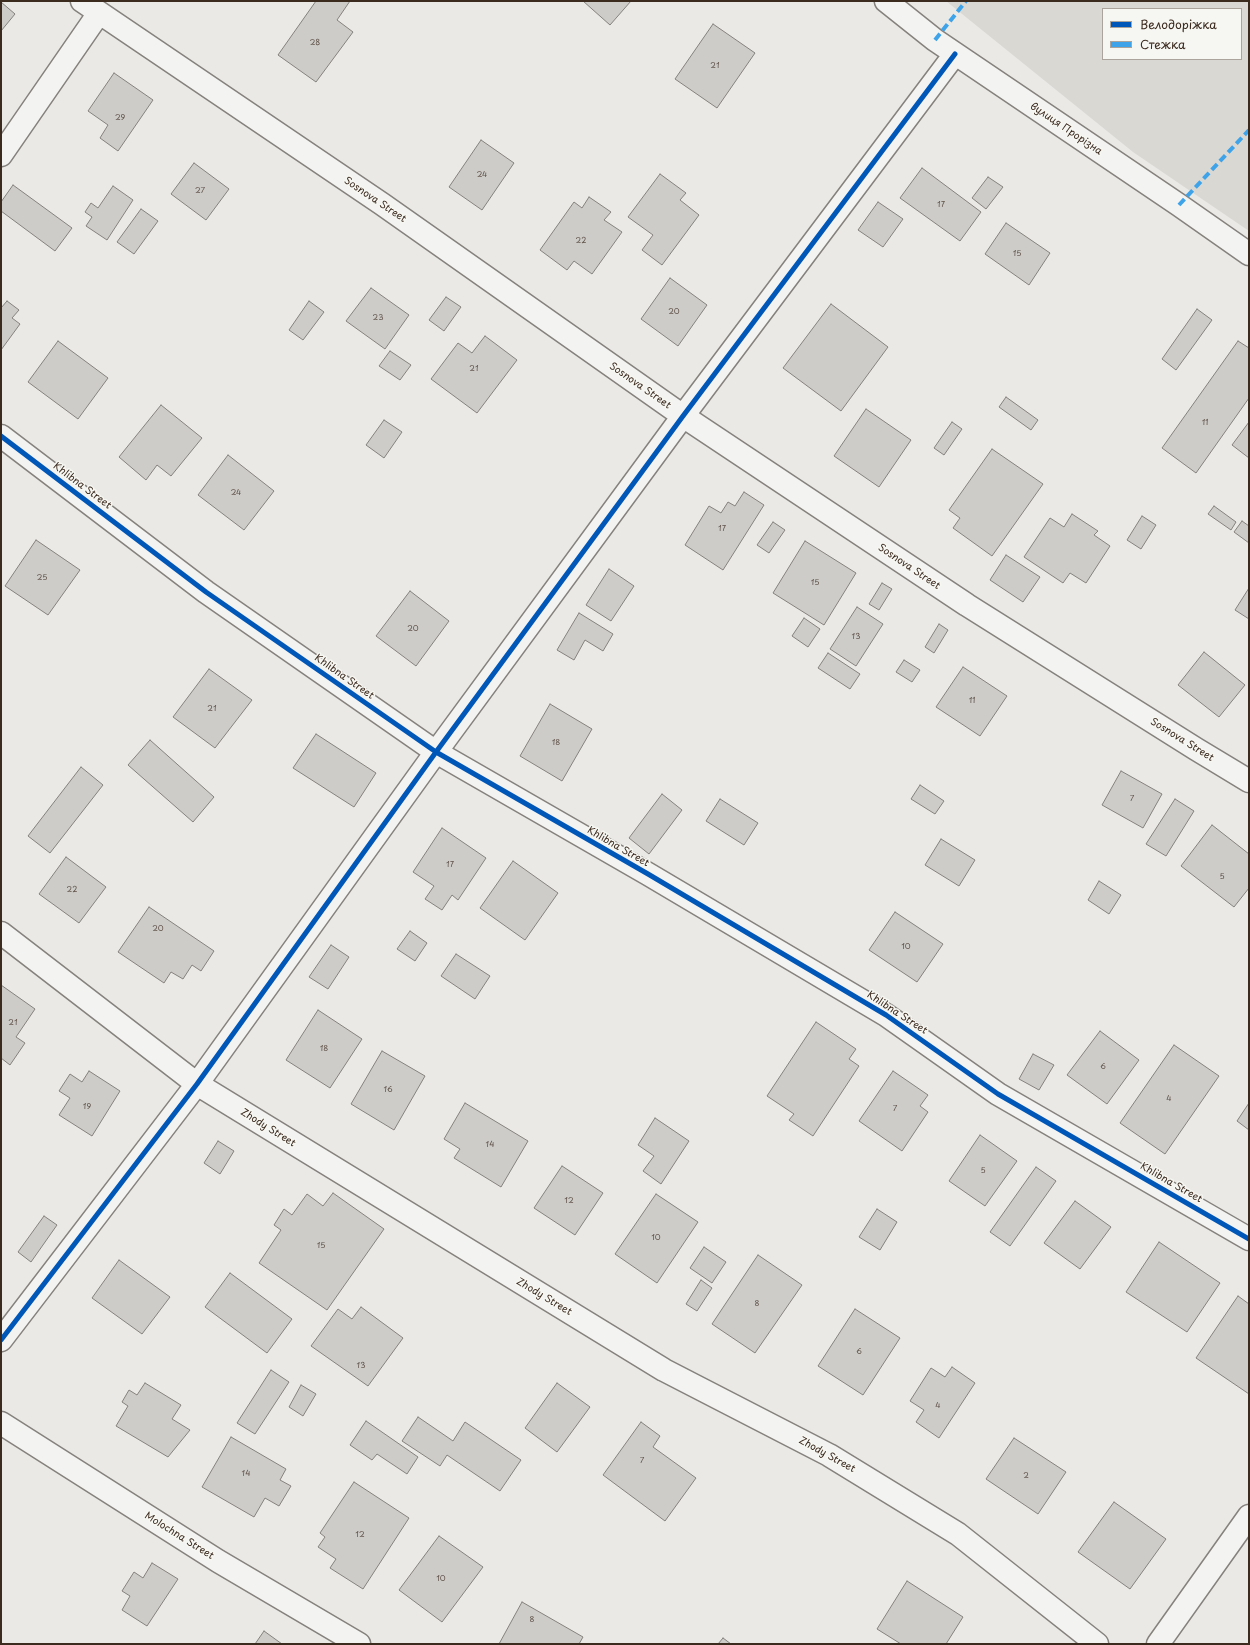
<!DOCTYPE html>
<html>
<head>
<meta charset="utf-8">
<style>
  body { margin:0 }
  #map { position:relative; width:1250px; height:1645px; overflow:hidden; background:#eae9e6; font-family:"Playpen Sans",sans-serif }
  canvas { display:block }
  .frame { position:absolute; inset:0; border:2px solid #3b2a1e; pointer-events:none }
  .legend { position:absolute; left:1102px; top:8px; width:140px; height:52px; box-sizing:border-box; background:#f6f6f2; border:1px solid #aba49d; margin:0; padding:5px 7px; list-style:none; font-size:12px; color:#3b2a1e }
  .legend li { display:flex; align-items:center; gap:8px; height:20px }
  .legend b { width:20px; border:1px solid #aba49d }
</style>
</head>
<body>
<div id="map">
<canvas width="1250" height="1645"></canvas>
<div class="frame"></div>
<ul class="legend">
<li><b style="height:5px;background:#0057b8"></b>Велодоріжка</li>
<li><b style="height:5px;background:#3fa3ea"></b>Стежка</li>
</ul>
</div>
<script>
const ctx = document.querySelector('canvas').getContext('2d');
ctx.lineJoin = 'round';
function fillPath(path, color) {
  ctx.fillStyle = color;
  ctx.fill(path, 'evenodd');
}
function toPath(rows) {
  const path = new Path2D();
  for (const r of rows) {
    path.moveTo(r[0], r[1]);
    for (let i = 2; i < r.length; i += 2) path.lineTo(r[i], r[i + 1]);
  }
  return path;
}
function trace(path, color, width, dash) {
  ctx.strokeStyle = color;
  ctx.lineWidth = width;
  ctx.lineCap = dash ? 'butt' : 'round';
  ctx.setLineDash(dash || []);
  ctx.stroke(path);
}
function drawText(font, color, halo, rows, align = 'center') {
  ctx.font = font + ' "Playpen Sans",sans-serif';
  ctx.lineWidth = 3;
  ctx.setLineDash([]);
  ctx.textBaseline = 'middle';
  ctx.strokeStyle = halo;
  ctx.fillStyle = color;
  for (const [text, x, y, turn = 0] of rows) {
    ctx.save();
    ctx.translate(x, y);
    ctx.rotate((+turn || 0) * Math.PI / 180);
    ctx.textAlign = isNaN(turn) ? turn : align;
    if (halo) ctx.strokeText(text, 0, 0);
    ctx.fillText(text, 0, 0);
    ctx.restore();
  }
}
fillPath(toPath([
  [946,1,1249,1,1249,231,1133,152],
  [1103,9,1241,9,1241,59,1103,59]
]), '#dad8d3');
const building = toPath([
  [316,1,350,1,337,20,353,32,316,82,278,55,316,1],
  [583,1,631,1,610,25,583,1],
  [1,2,15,14,1,31,1,2],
  [713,24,755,53,717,108,675,79,713,24],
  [114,73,153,100,118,151,100,138,108,125,88,111,114,73],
  [481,140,514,163,482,210,449,187,481,140],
  [194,163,229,189,206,220,171,194,194,163],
  [922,168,981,212,960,241,900,198,922,168],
  [660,174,686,193,680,200,699,215,662,265,642,250,653,235,628,217,660,174],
  [988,177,1003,187,986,209,972,198,988,177],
  [13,185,72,228,55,251,1,211,1,202,13,185],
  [113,186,133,200,107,240,86,226,92,217,85,212,91,203,98,208,113,186],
  [589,197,611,212,604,220,622,232,592,274,574,261,567,270,540,250,574,202,582,208,589,197],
  [878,202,903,219,883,247,858,230,878,202],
  [141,209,158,221,134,254,117,242,141,209],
  [1006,223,1050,253,1029,285,985,254,1006,223],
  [670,278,707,305,678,346,641,319,670,278],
  [371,288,409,315,385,349,346,321,371,288],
  [446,297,461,307,444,331,429,320,446,297],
  [7,301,19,310,12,318,20,324,1,350,1,308,7,301],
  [309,301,324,312,303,340,289,330,309,301],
  [831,304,888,347,841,411,783,368,831,304],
  [1197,309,1212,320,1176,370,1162,359,1197,309],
  [485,336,517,360,477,413,431,379,458,343,472,353,485,336],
  [58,341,108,378,78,419,28,382,58,341],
  [1238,341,1249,348,1249,398,1196,473,1162,448,1238,341],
  [390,351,411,365,400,380,379,366,390,351],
  [1006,397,1038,420,1031,430,999,407,1006,397],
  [161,405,202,438,171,476,157,465,146,480,119,457,161,405],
  [866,409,911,440,879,487,834,456,866,409],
  [384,420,402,432,384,458,366,445,384,420],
  [952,422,962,429,944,455,934,448,952,422],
  [1249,422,1249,458,1232,445,1249,422],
  [992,449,1043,484,992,556,953,528,960,518,949,510,992,449],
  [228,455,274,491,244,530,198,495,228,455],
  [744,492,764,505,723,570,685,545,709,506,721,513,728,502,735,506,744,492],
  [1214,506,1236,522,1231,530,1208,514,1214,506],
  [1072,514,1098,531,1094,535,1110,546,1086,583,1070,573,1063,583,1024,557,1050,518,1064,527,1072,514],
  [1142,516,1156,525,1141,549,1127,540,1142,516],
  [1242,521,1249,526,1249,543,1234,532,1242,521],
  [773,522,785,530,769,553,757,545,773,522],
  [36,540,80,570,48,615,5,586,36,540],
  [805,541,856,573,824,625,773,593,805,541],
  [1006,555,1040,577,1023,602,990,580,1006,555],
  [609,569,634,586,611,621,586,605,609,569],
  [882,583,892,589,879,610,869,604,882,583],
  [1249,588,1249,619,1235,610,1249,588],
  [410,591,449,621,416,666,376,636,410,591],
  [857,607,883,624,856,666,830,649,857,607],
  [579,613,613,634,603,651,585,640,574,660,557,650,579,613],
  [804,618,820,629,808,647,792,636,804,618],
  [939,624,948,630,934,653,925,647,939,624],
  [1204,652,1245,685,1219,717,1178,685,1204,652],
  [828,653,860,674,850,689,818,668,828,653],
  [904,660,920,670,912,682,896,672,904,660],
  [963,667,1007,696,980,736,936,707,963,667],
  [209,669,252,700,215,748,173,717,209,669],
  [550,704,592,729,562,781,520,756,550,704],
  [316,734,376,773,354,807,293,768,316,734],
  [150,740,214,797,193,822,128,765,150,740],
  [81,767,103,785,50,853,28,836,81,767],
  [1121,771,1162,794,1143,828,1102,805,1121,771],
  [920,785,944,801,935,814,911,799,920,785],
  [662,794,682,810,649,854,629,838,662,794],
  [720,799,758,823,744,845,706,821,720,799],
  [1175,799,1194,811,1166,856,1146,844,1175,799],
  [1212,825,1249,854,1249,888,1234,907,1181,866,1212,825],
  [442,828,486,858,458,900,452,895,442,910,425,899,434,886,413,872,442,828],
  [941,839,975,860,959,886,925,865,941,839],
  [66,857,106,887,79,923,39,894,66,857],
  [513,861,558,893,525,940,480,908,513,861],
  [1099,881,1121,895,1109,914,1088,900,1099,881],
  [149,907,214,951,201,971,192,965,183,979,171,972,164,983,118,952,149,907],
  [895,912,943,944,917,982,869,950,895,912],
  [410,931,427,943,415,961,397,949,410,931],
  [331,945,349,957,328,989,309,977,331,945],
  [456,954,490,976,475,999,441,976,456,954],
  [1,985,35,1009,16,1037,25,1043,10,1065,1,1058,1,985],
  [318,1010,362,1039,330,1088,286,1060,318,1010],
  [816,1022,856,1049,849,1059,859,1066,813,1136,789,1120,794,1114,767,1096,816,1022],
  [1100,1031,1139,1060,1107,1104,1067,1075,1100,1031],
  [1174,1045,1219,1076,1165,1154,1120,1123,1174,1045],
  [382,1051,425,1076,394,1130,351,1104,382,1051],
  [1033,1054,1054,1065,1039,1090,1019,1079,1033,1054],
  [89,1071,120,1091,92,1136,59,1115,70,1098,59,1091,70,1074,82,1082,89,1071],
  [893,1071,928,1095,920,1106,928,1112,902,1151,859,1121,893,1071],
  [465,1103,528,1141,501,1187,454,1158,460,1149,444,1139,465,1103],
  [1249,1103,1249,1130,1237,1121,1249,1103],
  [655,1118,689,1141,661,1184,643,1171,654,1156,638,1145,655,1118],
  [980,1135,1017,1161,985,1206,949,1181,980,1135],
  [218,1141,234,1151,220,1174,204,1163,218,1141],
  [562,1166,603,1193,575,1235,534,1208,562,1166],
  [1036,1167,1056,1181,1010,1246,990,1232,1036,1167],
  [333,1193,384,1229,327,1310,259,1263,281,1230,274,1225,284,1209,292,1215,307,1194,323,1206,333,1193],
  [656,1194,698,1222,657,1283,615,1254,656,1194],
  [1075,1201,1111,1227,1080,1269,1044,1243,1075,1201],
  [877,1209,897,1222,880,1250,859,1237,877,1209],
  [44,1216,57,1225,31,1262,18,1252,44,1216],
  [1159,1242,1220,1283,1187,1332,1126,1292,1159,1242],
  [704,1247,726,1262,712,1283,690,1268,704,1247],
  [758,1255,802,1285,755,1353,712,1324,758,1255],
  [119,1260,170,1297,142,1334,92,1298,119,1260],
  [230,1273,292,1319,267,1353,205,1307,230,1273],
  [701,1280,712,1288,697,1311,686,1304,701,1280],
  [1238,1296,1249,1304,1249,1394,1196,1358,1238,1296],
  [361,1307,403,1338,368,1386,311,1346,338,1309,352,1319,361,1307],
  [855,1309,900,1338,863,1395,818,1366,855,1309],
  [952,1367,975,1383,939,1438,916,1422,924,1410,910,1401,931,1368,945,1377,952,1367],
  [271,1370,289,1382,255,1434,237,1423,271,1370],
  [145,1383,181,1405,172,1419,190,1430,168,1457,116,1426,128,1406,122,1402,129,1390,137,1395,145,1383],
  [557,1383,590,1407,557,1452,525,1428,557,1383],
  [301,1385,316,1394,303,1416,289,1407,301,1385],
  [418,1417,453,1441,465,1422,521,1460,500,1491,447,1455,440,1466,402,1441,418,1417],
  [366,1421,418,1457,407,1474,377,1454,372,1460,350,1445,366,1421],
  [641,1422,660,1436,653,1447,696,1478,665,1521,603,1475,641,1422],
  [231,1437,286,1469,280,1480,291,1486,279,1506,265,1498,254,1517,202,1487,231,1437],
  [1014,1438,1066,1472,1038,1514,986,1479,1014,1438],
  [354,1482,409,1518,363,1589,330,1568,336,1559,318,1547,325,1537,320,1533,354,1482],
  [1114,1502,1166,1539,1130,1589,1078,1552,1114,1502],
  [439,1536,483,1567,442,1622,399,1590,439,1536],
  [152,1563,178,1579,147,1626,122,1610,130,1596,122,1591,134,1572,143,1578,152,1563],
  [907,1581,963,1617,946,1644,901,1644,877,1629,907,1581],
  [522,1602,583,1637,579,1644,499,1644,522,1602],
  [264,1631,282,1644,255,1644,264,1631],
  [723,1638,731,1644,718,1644,723,1638]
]);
fillPath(building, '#cdccc9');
trace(building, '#85817d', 1);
const minor = toPath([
  [82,1,382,204,683,416,967,605,1196,749,1249,781],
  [886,1,935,40,1179,205,1249,254],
  [1,155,99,13],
  [1,436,206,592,436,752,648,874,886,1015,998,1094,1249,1239],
  [1,933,197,1084,664,1370,829,1455,958,1534,1097,1644],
  [1,1340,197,1084,436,752,683,416,955,54],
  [1,1423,218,1561,359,1644],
  [1158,1644,1249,1516]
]);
trace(minor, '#85817d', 25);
trace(minor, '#f3f3f1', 22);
trace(toPath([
  [935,40,966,1],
  [1179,205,1249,130]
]), '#3fa3ea', 4, [8, 4]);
trace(toPath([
  [1,436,206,592,436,752,648,874,886,1015,998,1094,1249,1239],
  [1,1340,197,1084,436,752,683,416,955,54]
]), '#0057b8', 5);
drawText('8px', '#605249', null, [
  ["28",315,43],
  ["21",715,66],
  ["29",120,118],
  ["24",482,175],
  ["27",200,191],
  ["17",941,205],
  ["22",581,241],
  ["15",1017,254],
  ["20",674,312],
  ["23",378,318],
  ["21",474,369],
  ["11",1205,423],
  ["24",236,493],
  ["17",722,529],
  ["25",42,578],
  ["15",815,583],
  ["20",413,629],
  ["13",856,637],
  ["11",972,701],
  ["21",212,709],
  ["18",556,743],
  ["7",1132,799],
  ["17",450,865],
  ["5",1222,877],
  ["22",72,890],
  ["20",158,929],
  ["10",906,947],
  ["21",13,1023],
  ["18",324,1049],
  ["6",1103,1067],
  ["16",388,1090],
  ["4",1169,1099],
  ["19",87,1107],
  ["7",895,1109],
  ["14",490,1145],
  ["5",983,1171],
  ["12",569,1201],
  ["10",656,1238],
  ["15",321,1246],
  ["8",757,1304],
  ["6",859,1352],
  ["13",361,1366],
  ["4",938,1406],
  ["7",642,1461],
  ["14",246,1474],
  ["2",1026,1476],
  ["12",360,1535],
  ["10",441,1579],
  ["8",532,1620]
]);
drawText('10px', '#3b2a1e', '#f6f6f2', [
  ["вулиця Прорізна",1066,129,34],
  ["Sosnova Street",375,200,34],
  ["Sosnova Street",640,386,35],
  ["Khlibna Street",82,486,37],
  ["Sosnova Street",909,567,34],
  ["Khlibna Street",344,677,35],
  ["Sosnova Street",1182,740,32],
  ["Khlibna Street",618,847,30],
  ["Khlibna Street",897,1013,33],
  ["Zhody Street",268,1128,32],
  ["Khlibna Street",1171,1183,30],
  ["Zhody Street",544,1297,31],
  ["Zhody Street",827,1455,29],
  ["Molochna Street",179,1536,32]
]);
</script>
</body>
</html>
